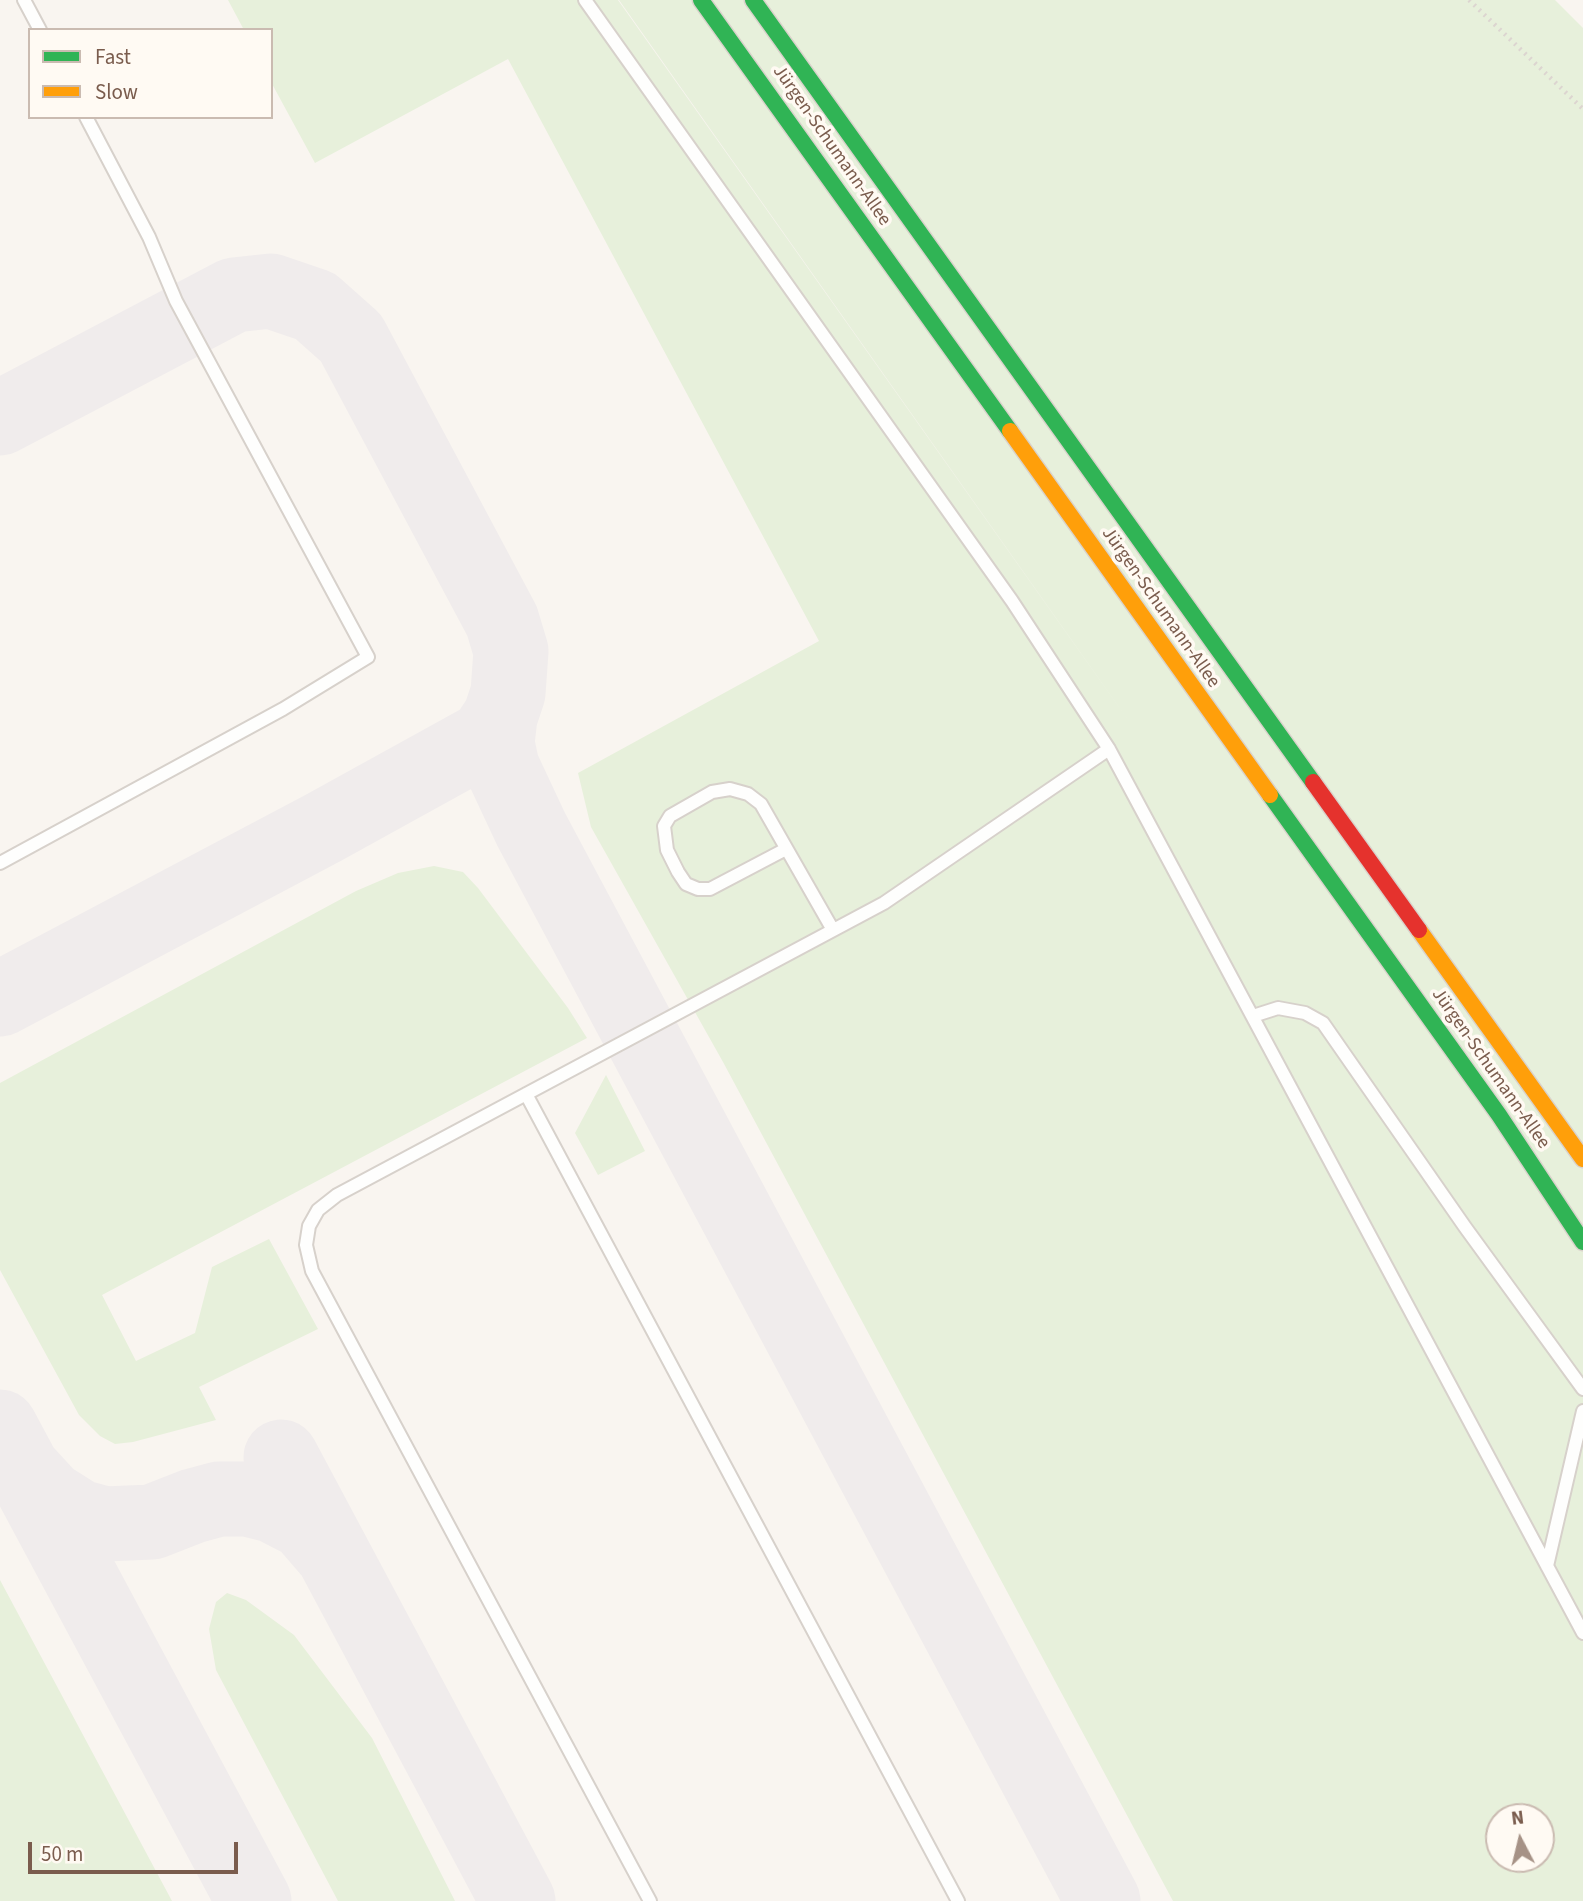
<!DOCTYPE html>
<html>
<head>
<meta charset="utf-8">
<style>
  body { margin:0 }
  #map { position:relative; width:1583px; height:1901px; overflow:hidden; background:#f9f5f0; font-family:"Source Sans 3",sans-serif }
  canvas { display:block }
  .legend { position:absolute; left:28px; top:28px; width:245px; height:91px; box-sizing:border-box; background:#fffaf3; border:2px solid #cabbb1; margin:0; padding:9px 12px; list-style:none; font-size:21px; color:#7a5c4d }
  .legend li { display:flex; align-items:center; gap:14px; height:35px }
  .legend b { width:35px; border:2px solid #cabbb1 }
  .north { position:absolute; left:1485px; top:1803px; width:70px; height:70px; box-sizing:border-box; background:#fffaf3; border:2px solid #cabbb1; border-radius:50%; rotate:353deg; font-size:19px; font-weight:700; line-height:28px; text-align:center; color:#7a5c4d }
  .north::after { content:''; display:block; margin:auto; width:24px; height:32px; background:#a69286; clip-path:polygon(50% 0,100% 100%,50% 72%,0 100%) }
  .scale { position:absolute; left:28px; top:1842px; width:210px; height:32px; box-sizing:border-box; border:4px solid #7a5c4d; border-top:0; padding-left:9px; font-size:21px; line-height:24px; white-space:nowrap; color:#7a5c4d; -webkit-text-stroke:5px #fffaf3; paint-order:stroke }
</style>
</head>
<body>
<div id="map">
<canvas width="1583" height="1901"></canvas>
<ul class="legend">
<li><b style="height:9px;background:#30b455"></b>Fast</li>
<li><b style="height:9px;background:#ff9f0a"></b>Slow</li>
</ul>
<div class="north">N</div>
<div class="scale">50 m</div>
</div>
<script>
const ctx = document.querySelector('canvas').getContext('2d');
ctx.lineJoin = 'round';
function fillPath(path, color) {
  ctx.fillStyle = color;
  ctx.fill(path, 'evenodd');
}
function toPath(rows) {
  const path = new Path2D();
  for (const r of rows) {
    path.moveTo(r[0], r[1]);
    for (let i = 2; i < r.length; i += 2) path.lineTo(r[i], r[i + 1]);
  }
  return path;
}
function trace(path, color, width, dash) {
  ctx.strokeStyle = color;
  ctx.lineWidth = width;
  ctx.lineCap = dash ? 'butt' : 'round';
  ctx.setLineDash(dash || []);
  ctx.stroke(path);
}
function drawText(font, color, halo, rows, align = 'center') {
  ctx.font = font + ' "Source Sans 3",sans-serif';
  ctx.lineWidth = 7;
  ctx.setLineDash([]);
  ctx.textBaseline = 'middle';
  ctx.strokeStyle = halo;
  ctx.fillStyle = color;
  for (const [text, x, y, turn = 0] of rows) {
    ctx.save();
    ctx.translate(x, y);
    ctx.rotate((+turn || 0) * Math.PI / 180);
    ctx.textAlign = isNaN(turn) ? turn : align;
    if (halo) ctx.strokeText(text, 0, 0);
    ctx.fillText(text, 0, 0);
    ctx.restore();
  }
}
fillPath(toPath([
  [228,0,618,0,1143,741,619,0,1555,0,1583,28,1583,1901,1173,1901,723,1062,591,827,578,773,819,641,508,59,315,163,271,82,271,30,244,30],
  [1499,1817,1541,1817,1541,1859,1499,1859],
  [434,866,463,872,478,888,568,1008,587,1038,102,1295,136,1361,195,1333,212,1267,269,1239,318,1329,199,1387,216,1420,133,1442,115,1444,100,1436,79,1415,0,1270,0,1083,356,891,398,873],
  [606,1075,645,1151,598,1175,575,1133],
  [0,1580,172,1901,0,1901],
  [227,1593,246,1600,294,1635,372,1738,455,1901,338,1901,216,1670,209,1629,216,1602]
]), '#e7f0db');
trace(toPath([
  [0,418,234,295,271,291,315,306,351,338,502,621,511,651,508,693,500,717,486,738,323,828,0,999],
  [500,717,497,743,502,767,531,829,1103,1901],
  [0,1427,254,1901],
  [281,1457,518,1901],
  [26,1473,49,1498,79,1517,105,1524,152,1522,193,1506,219,1499,248,1499,272,1505,305,1522,330,1551]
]), '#f0ecec', 75);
const lane = toPath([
  [24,0,40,30],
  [585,0,1012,601,1109,749,1583,1633],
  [786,849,710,889,698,889,686,884,678,872,667,850,664,826,670,816,712,792,730,789,748,794,761,804,833,930],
  [0,863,283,709,368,657,176,301,149,237,86,117],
  [1253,1016,1278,1008,1305,1013,1323,1023,1465,1227,1583,1389],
  [526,1094,958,1901],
  [1547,1566,1583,1411],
  [650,1901,312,1271,306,1245,309,1226,318,1210,337,1195,884,903,1109,749]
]);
const fast = toPath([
  [701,0,1010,431],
  [753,0,1313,782],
  [1270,795,1499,1115,1583,1242]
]);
const slow = toPath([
  [1010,431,1270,795],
  [1419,930,1583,1159]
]);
const jam = toPath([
  [1313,782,1419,930]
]);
trace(lane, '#d7d1cb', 16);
trace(fast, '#d9d2cb', 19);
trace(slow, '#d9d2cb', 19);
trace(jam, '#d9d2cb', 19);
trace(toPath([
  [1469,0,1583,109]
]), '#dcd5d0', 4.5, [2, 5]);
trace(lane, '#fefefd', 12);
trace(fast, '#30b455', 16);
trace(slow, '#ff9f0a', 16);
trace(jam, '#e5322d', 16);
drawText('19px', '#7a5c4d', '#fffaf3', [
  ["Jürgen-Schumann-Allee",831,146,55],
  ["Jürgen-Schumann-Allee",1160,608,55],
  ["Jürgen-Schumann-Allee",1490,1069,55]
]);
</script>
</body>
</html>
